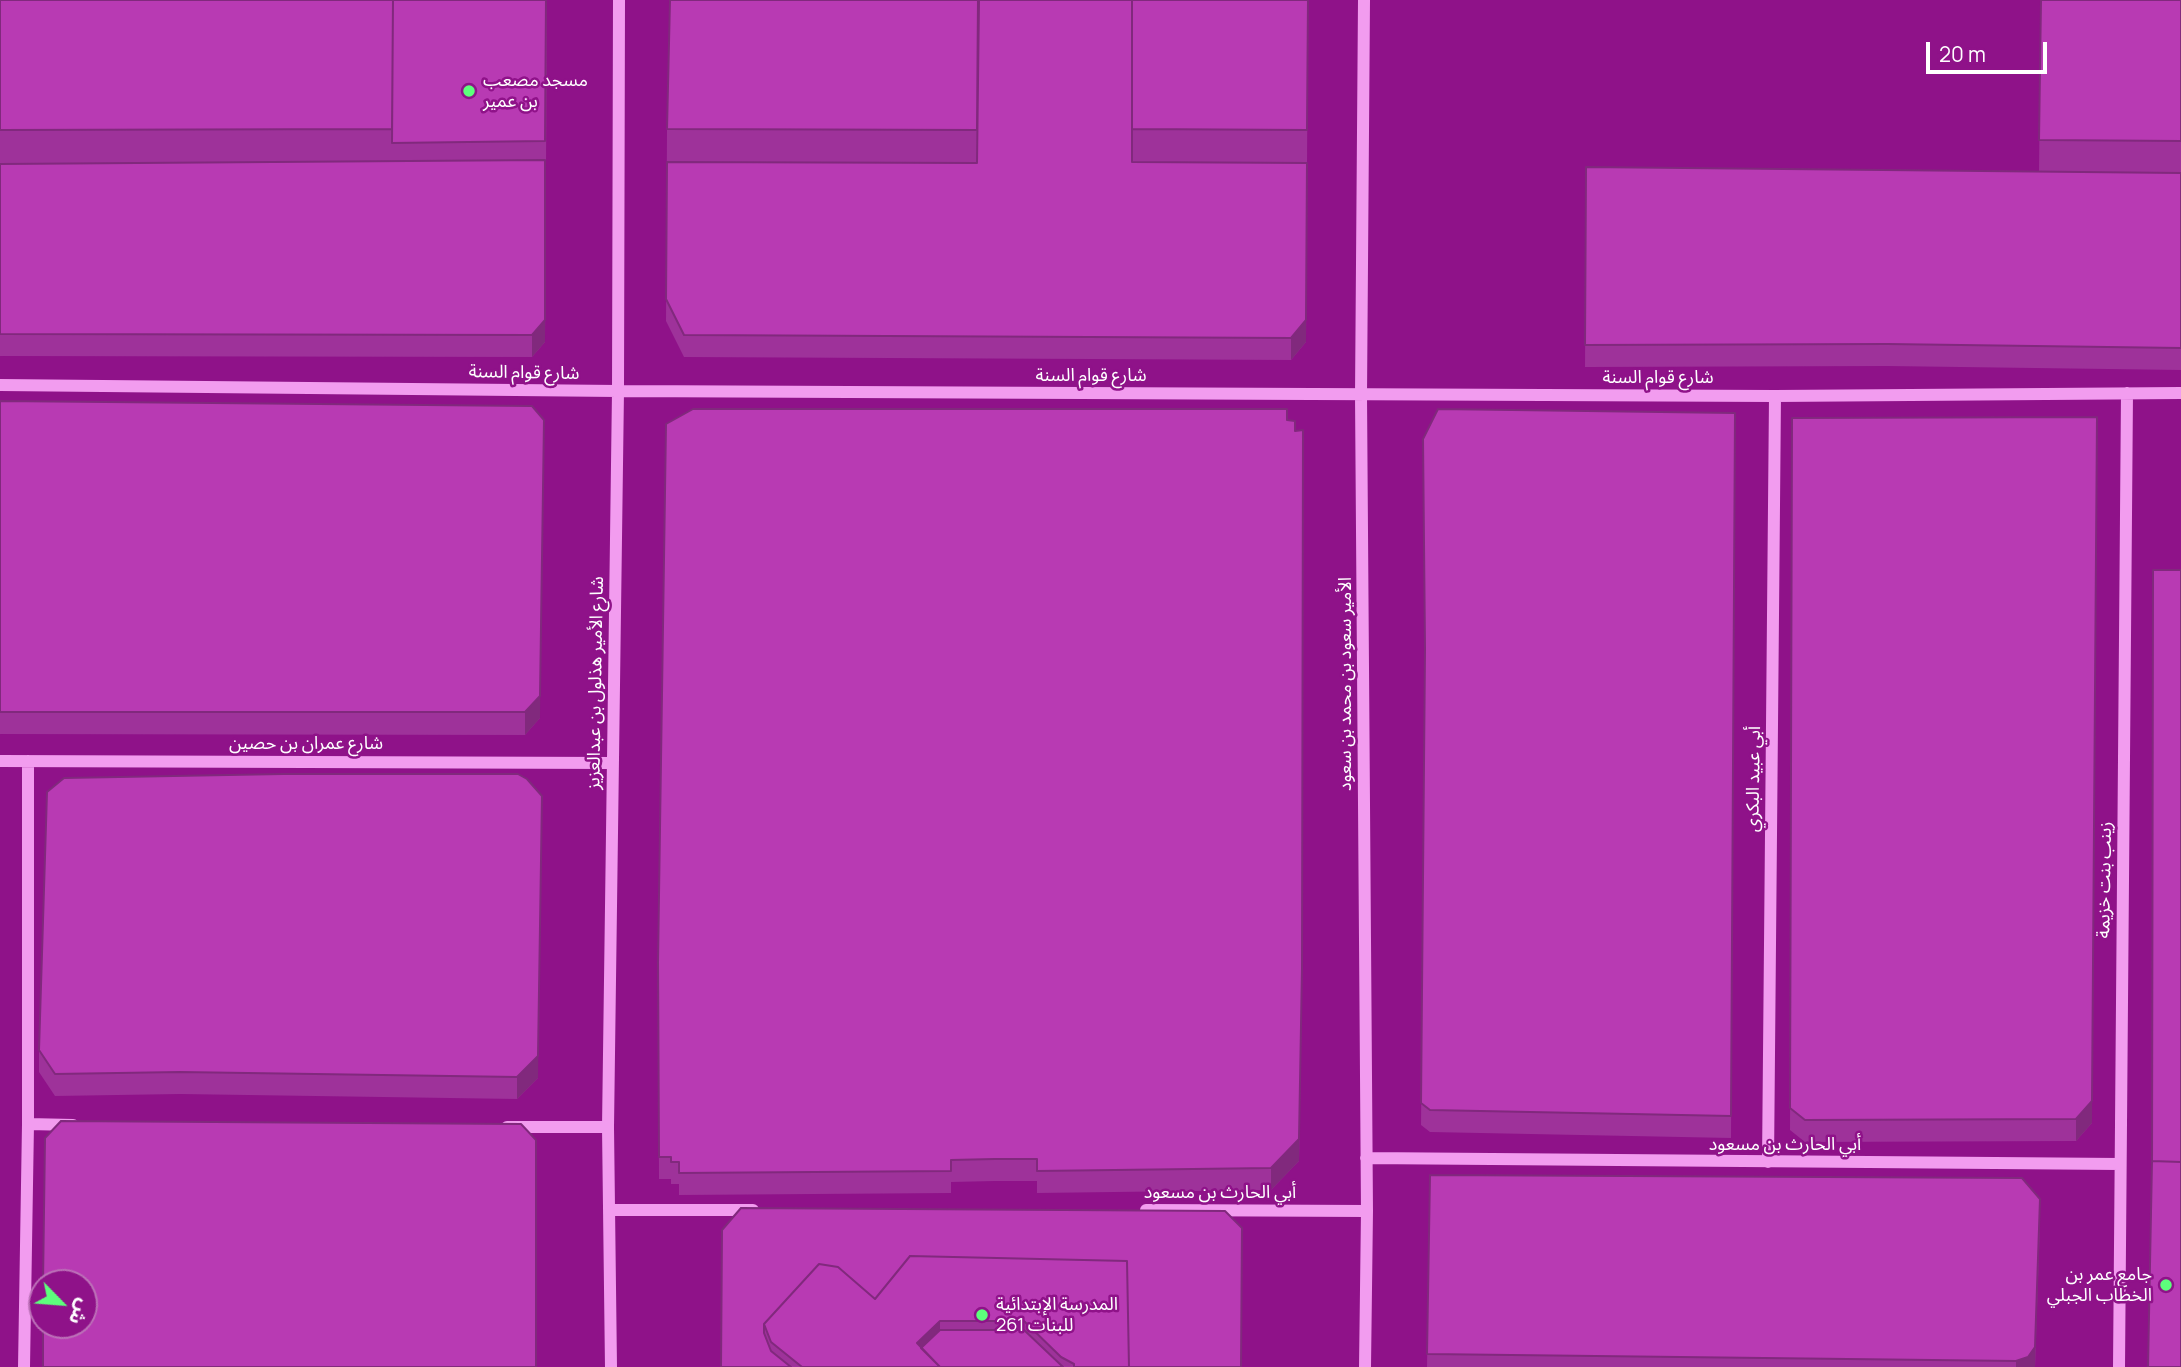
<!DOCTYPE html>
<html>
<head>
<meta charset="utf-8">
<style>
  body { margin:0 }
  #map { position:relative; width:2181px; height:1367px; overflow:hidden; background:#8f1289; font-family:Manrope,"Noto Sans Arabic",sans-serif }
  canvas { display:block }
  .north { position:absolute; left:28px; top:1269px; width:70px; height:70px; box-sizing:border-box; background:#8f1289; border:2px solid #bc71b8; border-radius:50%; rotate:115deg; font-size:19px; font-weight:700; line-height:28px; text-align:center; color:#fff }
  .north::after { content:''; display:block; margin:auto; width:24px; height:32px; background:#5dff7c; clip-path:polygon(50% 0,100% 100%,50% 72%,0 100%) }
  .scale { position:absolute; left:1926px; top:42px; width:121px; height:32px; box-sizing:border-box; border:4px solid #fff; border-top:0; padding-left:9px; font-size:21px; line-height:24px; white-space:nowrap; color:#fff; -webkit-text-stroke:5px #8f1289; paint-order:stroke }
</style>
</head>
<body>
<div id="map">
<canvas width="2181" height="1367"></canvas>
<div class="north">ش</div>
<div class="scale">20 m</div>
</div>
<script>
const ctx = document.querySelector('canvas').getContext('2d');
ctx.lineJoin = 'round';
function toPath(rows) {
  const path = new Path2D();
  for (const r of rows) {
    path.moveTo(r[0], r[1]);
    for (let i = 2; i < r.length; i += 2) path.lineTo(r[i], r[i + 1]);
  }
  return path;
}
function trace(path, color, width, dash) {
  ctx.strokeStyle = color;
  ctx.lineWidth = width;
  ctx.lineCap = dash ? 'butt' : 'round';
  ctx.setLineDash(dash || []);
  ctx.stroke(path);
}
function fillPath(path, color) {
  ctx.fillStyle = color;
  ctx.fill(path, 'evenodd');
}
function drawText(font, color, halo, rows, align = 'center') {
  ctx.font = font + ' Manrope,"Noto Sans Arabic",sans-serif';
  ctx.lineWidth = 5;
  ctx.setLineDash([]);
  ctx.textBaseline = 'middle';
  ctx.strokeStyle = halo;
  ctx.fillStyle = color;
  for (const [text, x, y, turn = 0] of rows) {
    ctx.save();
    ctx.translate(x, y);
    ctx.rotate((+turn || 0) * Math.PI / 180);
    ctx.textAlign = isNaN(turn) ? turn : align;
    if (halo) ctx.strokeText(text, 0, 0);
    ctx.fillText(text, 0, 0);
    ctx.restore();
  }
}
trace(toPath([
  [1364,0,1361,395,1367,1211,1365,1367],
  [0,385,618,391,1775,396,2181,393],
  [0,761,613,763],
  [28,1124,73,1125],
  [507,1127,608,1127],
  [1366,1158,2120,1164],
  [1768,1162,1775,396],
  [610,1210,753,1210],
  [1146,1210,1367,1211],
  [24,1367,28,1124,28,761],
  [611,1367,608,1127,618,391,619,0],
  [2119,1367,2127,393]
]), '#f29cef', 12);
fillPath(toPath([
  [0,0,547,0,545,342,532,357,0,356],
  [1308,0,1306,342,1291,360,684,357,666,321,667,129],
  [2041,0,2181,0,2181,370,1887,366,1585,367,1586,167,2039,171],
  [0,401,540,718,525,735,0,734],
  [1735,413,1731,1138,1430,1132,1421,1125,1425,663],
  [1792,418,2092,1123,2076,1141,1805,1142,1790,1130],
  [658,962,1302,991,1299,1161,1271,1190,1037,1193,1037,1181,995,1181,951,1182,951,1193,679,1195,679,1184,671,1184,671,1179,659,1179],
  [39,1050,538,1078,517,1099,180,1094,55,1096,39,1072],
  [1430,1175,2040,1222,2035,1367,1427,1367],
  [722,1230,1241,1367,721,1367]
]), '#9e329a');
fillPath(toPath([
  [547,0,545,342,532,357,532,335,545,320],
  [1308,0,1306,342,1291,360,1291,338,1306,320],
  [2097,417,2092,1123,2076,1141,2076,1119],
  [544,420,540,718,525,735,525,712],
  [542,796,538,1078,517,1099,517,1077],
  [1302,991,1299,1161,1271,1190,1271,1168],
  [2040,1199,2035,1367,2016,1367,2016,1361],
  [940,1321,940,1362,935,1367,917,1343]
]), '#81297d');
const building = toPath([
  [0,0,393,0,392,129,0,130,0,0],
  [393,0,546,0,545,141,392,143,393,0],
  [670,0,978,0,977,130,667,129,670,0],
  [979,0,1132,0,1132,162,1307,163,1306,320,1291,338,684,335,666,299,667,162,977,163,979,0],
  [1132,0,1308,0,1307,130,1132,129,1132,0],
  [2041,0,2181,0,2181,141,2039,140,2041,0],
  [545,160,545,320,532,335,0,334,0,164,545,160],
  [1586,167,2181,173,2181,348,1887,344,1585,345,1586,167],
  [0,401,532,406,544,420,540,696,525,712,0,712,0,401],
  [693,409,1287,409,1287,420,1295,421,1295,431,1303,430,1302,969,1299,1139,1271,1168,1037,1171,1037,1159,995,1159,951,1160,951,1171,679,1173,679,1162,671,1162,671,1157,659,1157,658,962,666,424,693,409],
  [1438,409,1735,413,1731,1116,1430,1110,1421,1103,1425,649,1423,439,1438,409],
  [2097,417,2092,1101,2076,1119,1805,1120,1790,1108,1792,418,2097,417],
  [2153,570,2181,570,2181,1162,2152,1161,2153,570],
  [283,774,518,774,527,779,542,796,538,1056,517,1077,180,1072,55,1074,39,1050,47,792,64,778,283,774],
  [61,1121,521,1124,536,1140,536,1367,43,1367,43,1325,84,1325,84,1283,43,1283,45,1138,61,1121],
  [2152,1161,2181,1162,2181,1367,2148,1367,2152,1161],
  [1430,1175,2022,1178,2040,1199,2035,1347,2028,1357,2016,1361,1427,1354,1430,1175],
  [741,1208,1225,1211,1242,1228,1241,1367,1129,1367,1127,1261,910,1256,875,1299,838,1267,819,1264,764,1324,764,1333,771,1351,791,1367,721,1367,722,1230,741,1208],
  [910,1256,1127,1261,1129,1367,1074,1367,1074,1364,1061,1357,1024,1321,940,1321,917,1343,940,1367,802,1367,771,1342,764,1324,819,1264,838,1267,875,1299,910,1256],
  [940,1330,1024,1330,1063,1367,940,1367,921,1348,940,1330]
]);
fillPath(building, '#b83ab3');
trace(building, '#81297d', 2);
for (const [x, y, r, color] of [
  [469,91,7,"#5dff7c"],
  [2166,1285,7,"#5dff7c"],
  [982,1315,7,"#5dff7c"]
]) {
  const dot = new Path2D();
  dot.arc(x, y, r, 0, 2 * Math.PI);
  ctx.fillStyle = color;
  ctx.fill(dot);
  trace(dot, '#8f1289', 2.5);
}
drawText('18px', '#fff', '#8f1289', [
  ["مسجد مصعب",483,81],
  ["بن عمير",483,102],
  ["جامع عمر بن",2152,1275,"right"],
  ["الخطاب الجبلي",2152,1296,"right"],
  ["المدرسة الإبتدائية",996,1305],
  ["261 للبنات",996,1326]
], 'left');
drawText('18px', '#fff', '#8f1289', [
  ["شارع قوام السنة",524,373,1],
  ["شارع قوام السنة",1091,376],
  ["شارع قوام السنة",1658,378],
  ["شارع الأمير هذلول بن عبدالعزيز",596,683,-89],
  ["الأمير سعود بن محمد بن سعود",1346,684,-90],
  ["شارع عمران بن حصين",306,744],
  ["أبي عبيد البكري",1754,779,-89],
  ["زينب بنت خزيمة",2105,880,-89],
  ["أبي الحارث بن مسعود",1785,1145],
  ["أبي الحارث بن مسعود",1220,1193]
]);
</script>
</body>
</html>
